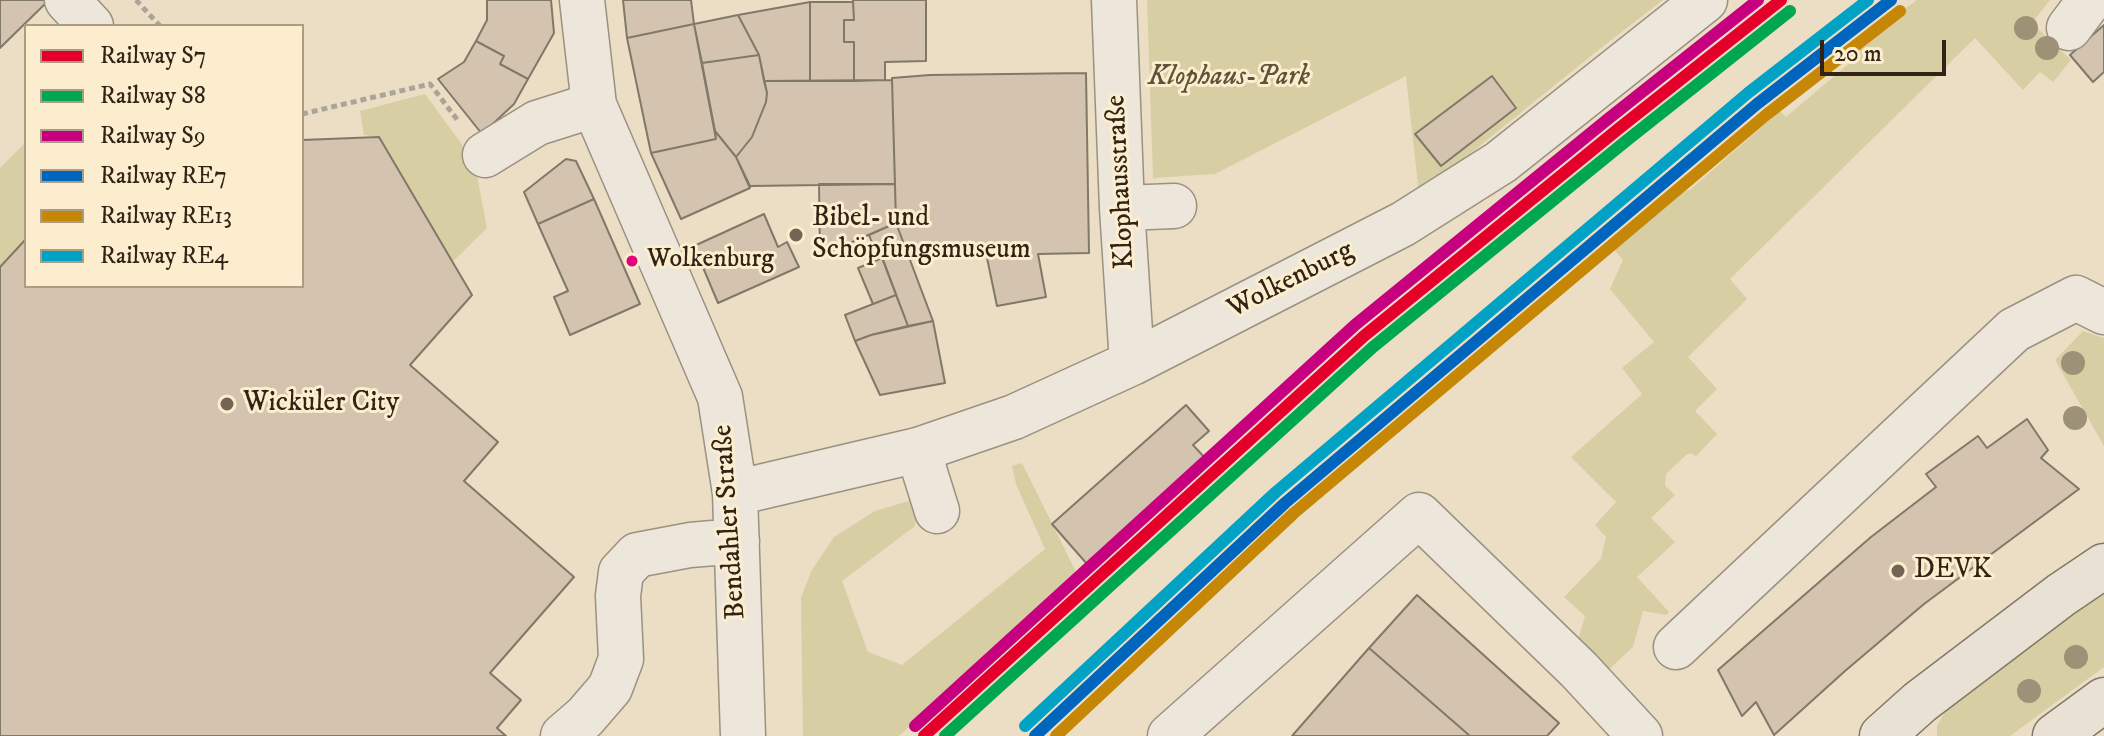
<!DOCTYPE html>
<html>
<head>
<meta charset="utf-8">
<style>
  body { margin:0 }
  #map { position:relative; width:2104px; height:736px; overflow:hidden; background:#ebdec4; font-family:"IM FELL DW Pica",serif }
  canvas { display:block }
  .legend { position:absolute; left:24px; top:24px; width:280px; height:264px; box-sizing:border-box; background:#fcedcf; border:2px solid #ab9d85; margin:0; padding:10px 14px; list-style:none; font-size:24px; color:#312416 }
  .legend li { display:flex; align-items:center; gap:16px; height:40px }
  .legend b { width:40px; border:2px solid #ab9d85 }
  .scale { position:absolute; left:1820px; top:40px; width:126px; height:36px; box-sizing:border-box; border:4px solid #312416; border-top:0; padding-left:10px; font-size:24px; line-height:28px; white-space:nowrap; color:#312416; -webkit-text-stroke:6px #fcedcf; paint-order:stroke }
</style>
</head>
<body>
<div id="map">
<canvas width="2104" height="736"></canvas>
<ul class="legend">
<li><b style="height:10px;background:#e4002b"></b>Railway S7</li>
<li><b style="height:10px;background:#00a651"></b>Railway S8</li>
<li><b style="height:10px;background:#c7007f"></b>Railway S9</li>
<li><b style="height:10px;background:#0065bd"></b>Railway RE7</li>
<li><b style="height:10px;background:#c68606"></b>Railway RE13</li>
<li><b style="height:10px;background:#02a2c5"></b>Railway RE4</li>
</ul>
<div class="scale">20 m</div>
</div>
<script>
const ctx = document.querySelector('canvas').getContext('2d');
ctx.lineJoin = 'round';
function fillPath(path, color) {
  ctx.fillStyle = color;
  ctx.fill(path, 'evenodd');
}
function toPath(rows) {
  const path = new Path2D();
  for (const r of rows) {
    path.moveTo(r[0], r[1]);
    for (let i = 2; i < r.length; i += 2) path.lineTo(r[i], r[i + 1]);
  }
  return path;
}
function trace(path, color, width, dash) {
  ctx.strokeStyle = color;
  ctx.lineWidth = width;
  ctx.lineCap = dash ? 'butt' : 'round';
  ctx.setLineDash(dash || []);
  ctx.stroke(path);
}
function drawText(font, color, halo, rows, align = 'center') {
  ctx.font = font + ' "IM FELL DW Pica",serif';
  ctx.lineWidth = 6;
  ctx.setLineDash([]);
  ctx.textBaseline = 'middle';
  ctx.strokeStyle = halo;
  ctx.fillStyle = color;
  for (const [text, x, y, turn = 0] of rows) {
    ctx.save();
    ctx.translate(x, y);
    ctx.rotate((+turn || 0) * Math.PI / 180);
    ctx.textAlign = isNaN(turn) ? turn : align;
    if (halo) ctx.strokeText(text, 0, 0);
    ctx.fillText(text, 0, 0);
    ctx.restore();
  }
}
fillPath(toPath([
  [1147,0,1663,0,1592,55,1419,195,1406,76,1215,174,1153,178],
  [1917,0,2050,0,2032,23,2071,60,2053,82,2040,72,2023,90,1975,38,1730,279,1747,299,1688,357,1717,389,1695,411,1717,434,1696,456,1691,453,1686,455,1666,474,1665,486,1675,495,1651,518,1675,542,1637,577,1669,612,1666,615,1643,611,1633,647,1606,672,1577,644,1585,616,1564,597,1601,559,1606,537,1595,525,1616,502,1571,457,1642,394,1622,368,1654,342,1610,289,1623,260,1612,247,1673,197,1691,189,1780,111,1786,117,1852,61,1846,52],
  [425,94,474,161,487,228,433,281,379,137,364,135,360,111],
  [26,142,26,239,0,267,0,168],
  [2083,331,2104,338,2104,446,2055,360],
  [1022,463,1078,576,899,736,803,736,801,597,812,570,834,537,875,511,912,500,918,504,915,526,842,581,868,652,902,665,1045,549,1016,484,1012,466],
  [2104,587,2104,667,2010,736,1937,736,1937,726,1946,710,2037,635]
]), '#d7cea3');
const building = toPath([
  [0,0,49,0,0,48,0,0],
  [487,0,551,0,554,33,528,79,500,64,504,56,476,41,487,20,487,0],
  [623,0,691,0,694,24,627,38,623,0],
  [853,0,926,0,926,61,885,62,885,80,854,81,854,42,844,42,844,20,854,20,853,0],
  [810,2,810,81,764,81,759,55,738,15,810,2],
  [810,2,853,2,854,20,844,20,844,42,854,42,854,81,810,81,810,2],
  [738,15,759,55,702,63,694,24,738,15],
  [694,24,716,139,651,153,627,38,694,24],
  [2104,25,2104,72,2093,82,2070,55,2104,25],
  [476,41,504,56,500,64,528,79,514,104,482,134,438,79,464,62,476,41],
  [759,55,767,93,766,102,752,137,736,157,715,131,702,63,759,55],
  [1086,73,1089,253,1038,254,1046,297,997,306,986,253,907,252,896,223,892,78,930,75,1086,73],
  [1492,76,1516,108,1441,166,1415,134,1492,76],
  [892,80,895,184,750,186,736,157,752,137,766,102,767,93,764,81,892,80],
  [715,131,736,157,750,188,681,219,651,153,716,139,715,131],
  [379,137,472,295,410,365,498,442,464,481,574,577,490,673,521,700,497,728,506,736,0,736,0,267,26,239,26,286,302,286,302,140,379,137],
  [566,159,576,161,594,199,538,224,524,192,566,159],
  [819,184,895,184,896,223,820,256,819,184],
  [594,199,640,304,570,335,554,297,568,291,538,224,594,199],
  [764,214,778,247,787,242,799,267,718,303,694,246,764,214],
  [896,223,907,252,933,321,908,326,878,246,874,248,869,235,896,223],
  [882,258,896,295,873,304,858,268,882,258],
  [896,295,908,326,871,335,855,341,845,315,896,295],
  [933,321,945,383,880,395,855,341,871,335,933,321],
  [1186,405,1209,431,1193,445,1206,459,1087,564,1052,524,1186,405],
  [2027,419,2048,450,2041,458,2079,489,1924,604,1845,671,1774,735,1756,702,1742,716,1718,670,1871,537,1936,487,1926,474,1978,436,1987,448,2027,419],
  [1417,595,1559,723,1547,736,1470,736,1369,648,1417,595],
  [1369,648,1470,736,1292,736,1369,648]
]);
fillPath(building, '#d4c3af');
trace(building, '#807869', 2);
const minor = toPath([
  [67,0,91,26],
  [582,0,594,105,720,397,735,493,743,736],
  [1114,0,1122,208,1132,363],
  [2069,28,2090,0],
  [485,155,537,123,594,105],
  [1122,208,1174,206],
  [918,450,937,511],
  [735,493,918,450,1014,417,1132,363,1403,224,1501,162,1705,0],
  [1676,647,2014,330,2076,298,2104,312],
  [563,736,585,717,610,688,621,659,618,596,621,572,637,555,690,545,737,541],
  [1170,736,1419,515,1579,670,1640,736]
]);
const major = toPath([
  [1882,736,1920,702,2061,595,2104,566],
  [2055,736,2104,700]
]);
trace(minor, '#9a9181', 47);
trace(major, '#807869', 47);
trace(toPath([
  [136,0,160,26],
  [302,114,430,84,459,122]
]), '#aaa499', 5, [6, 4]);
trace(minor, '#ede6da', 44);
trace(major, '#e9e2d4', 44);
trace(toPath([
  [924,736,1364,336,1617,130,1781,0]
]), '#e4002b', 12);
trace(toPath([
  [945,736,1373,347,1626,141,1790,11]
]), '#00a651', 12);
trace(toPath([
  [915,726,1355,325,1608,119,1758,0]
]), '#c7007f', 12);
trace(toPath([
  [1035,736,1285,503,1757,104,1891,0]
]), '#0065bd', 12);
trace(toPath([
  [1056,736,1294,513,1766,115,1900,11]
]), '#c68606', 12);
trace(toPath([
  [1025,726,1276,492,1748,93,1868,0]
]), '#02a2c5', 12);
ctx.fillStyle = '#9d9277';
for (const [x, y] of [
  [2026,28],
  [2047,48],
  [2073,363],
  [2075,418],
  [2076,657],
  [2029,691]
]) {
  ctx.beginPath();
  ctx.arc(x, y, 12, 0, 2 * Math.PI);
  ctx.fill();
}
for (const [x, y, r, color] of [
  [796,235,8,"#726553"],
  [632,261,7,"#e5007d"],
  [227,404,8,"#726553"],
  [1898,571,8,"#726553"]
]) {
  const dot = new Path2D();
  dot.arc(x, y, r, 0, 2 * Math.PI);
  ctx.fillStyle = color;
  ctx.fill(dot);
  trace(dot, '#fcedcf', 3);
}
drawText('26px', '#312416', '#fcedcf', [
  ["Wolkenburg",647,261]
], 'left');
drawText('italic 28px', '#5e5338', '#fcedcf', [
  ["Klophaus-Park",1229,78]
]);
drawText('28px', '#312416', '#fcedcf', [
  ["Klophausstraße",1122,182,-93],
  ["Wolkenburg",1291,281,-27],
  ["Bendahler Straße",731,522,-94]
]);
drawText('28px', '#312416', '#fcedcf', [
  ["Bibel- und",812,219],
  ["Schöpfungsmuseum",812,251],
  ["Wicküler City",243,404],
  ["DEVK",1914,571]
], 'left');
</script>
</body>
</html>
